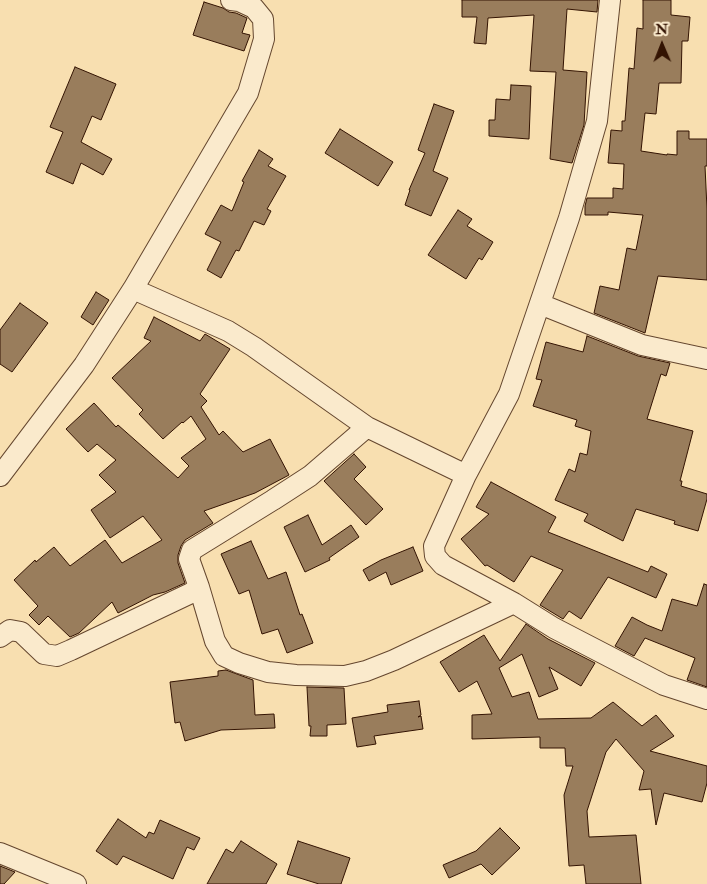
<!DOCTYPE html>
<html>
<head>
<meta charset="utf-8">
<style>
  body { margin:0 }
  #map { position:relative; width:707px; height:884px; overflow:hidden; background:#f8dfb0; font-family:"IM FELL Double Pica",serif }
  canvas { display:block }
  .north { position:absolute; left:637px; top:20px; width:50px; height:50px; -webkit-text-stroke:4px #faeacc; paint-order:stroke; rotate:359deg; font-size:14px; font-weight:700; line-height:20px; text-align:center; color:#331302 }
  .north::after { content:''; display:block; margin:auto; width:18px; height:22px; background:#331302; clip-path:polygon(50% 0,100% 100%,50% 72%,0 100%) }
</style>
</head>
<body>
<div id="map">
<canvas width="707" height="884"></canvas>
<div class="north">N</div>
</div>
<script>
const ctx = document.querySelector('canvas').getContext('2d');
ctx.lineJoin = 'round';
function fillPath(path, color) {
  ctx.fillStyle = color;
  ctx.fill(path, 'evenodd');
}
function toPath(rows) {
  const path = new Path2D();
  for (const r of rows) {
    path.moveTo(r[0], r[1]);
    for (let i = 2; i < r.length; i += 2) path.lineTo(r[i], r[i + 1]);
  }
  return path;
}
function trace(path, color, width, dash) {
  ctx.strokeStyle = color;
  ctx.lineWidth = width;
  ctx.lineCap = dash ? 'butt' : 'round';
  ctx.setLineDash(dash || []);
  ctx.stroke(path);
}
const building = toPath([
  [462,0,598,0,597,12,567,9,563,70,587,72,584,125,572,163,550,159,556,72,530,71,534,15,488,18,486,44,474,43,477,17,462,17,462,0],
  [643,0,671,0,671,15,690,17,688,41,682,41,681,83,659,83,656,114,645,113,641,151,667,155,667,154,677,155,677,131,689,131,689,139,707,139,707,166,705,166,707,209,707,280,658,276,645,333,594,313,600,286,619,290,627,248,636,250,643,215,608,212,608,215,585,215,585,206,587,198,613,198,613,188,623,189,624,164,608,163,611,130,622,131,622,121,625,121,629,68,634,69,637,28,643,29,643,0],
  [204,2,223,8,229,12,236,13,247,18,242,33,250,35,244,51,193,35,204,2],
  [75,67,116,84,101,120,92,116,81,142,112,159,103,175,81,163,73,184,46,172,63,132,50,127,75,67],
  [511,85,531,86,529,139,489,136,489,120,495,120,496,99,510,100,511,85],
  [434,104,454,111,433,171,448,178,431,216,405,205,410,190,409,190,425,153,418,150,434,104],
  [340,129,393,162,378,186,325,153,340,129],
  [259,150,273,159,268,166,286,176,267,209,271,211,264,225,254,221,239,251,236,250,221,278,207,270,221,242,205,234,221,205,232,211,244,182,242,181,259,150],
  [458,210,472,219,467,226,493,242,482,260,479,258,466,279,428,255,458,210],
  [96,292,109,300,93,325,81,317,96,292],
  [20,303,48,323,12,372,0,364,0,330,20,303],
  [154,317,200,341,205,334,230,349,200,394,207,401,201,407,219,435,223,431,243,452,270,439,289,475,255,493,204,511,213,523,185,540,181,546,178,555,178,563,185,583,165,592,153,595,118,613,112,602,79,633,70,637,48,616,39,625,29,615,38,606,14,580,35,560,36,562,54,547,70,566,105,540,122,563,162,540,143,516,110,538,91,510,116,492,99,475,116,460,97,444,88,452,66,429,94,403,116,427,118,425,178,478,189,466,181,458,206,439,191,416,183,423,182,422,163,439,139,414,143,410,112,378,151,341,144,338,154,317],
  [587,336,638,356,670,363,666,376,661,374,647,419,693,431,680,481,682,481,681,486,707,494,707,499,698,531,674,524,675,521,636,509,623,541,584,521,588,514,555,500,569,469,575,472,580,453,587,455,591,431,575,426,577,420,533,406,542,380,536,379,546,342,583,352,587,336],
  [354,454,366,467,354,479,383,509,366,525,324,481,354,454],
  [491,482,556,517,548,532,648,572,651,566,667,574,656,598,608,577,581,619,569,611,563,619,540,605,563,570,531,556,514,582,487,565,485,566,461,539,489,514,476,507,491,482],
  [308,515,322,545,351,525,359,537,329,558,330,560,305,572,284,527,308,515],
  [251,541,268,579,286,572,300,615,302,614,313,643,287,653,278,629,262,634,249,590,239,594,221,554,251,541],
  [413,547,423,571,391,585,386,572,369,581,363,570,381,560,413,547],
  [704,584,707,585,707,687,687,680,695,658,645,638,634,656,615,646,632,617,647,625,662,631,672,599,697,606,704,584],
  [526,624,548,639,595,663,581,686,549,667,558,689,539,697,522,654,499,668,512,697,529,692,538,719,591,718,613,702,642,726,656,715,674,736,650,751,707,766,707,783,702,802,664,793,656,825,651,789,639,790,644,771,616,739,606,752,587,811,589,837,636,835,641,884,586,884,584,865,569,866,564,795,573,766,566,766,565,748,540,748,540,737,472,739,472,715,492,714,477,681,459,692,440,662,484,635,500,661,526,624],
  [226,670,253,680,255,715,274,714,275,728,221,730,185,741,180,722,175,723,170,682,218,676,218,671,226,670],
  [307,687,344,688,346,724,327,725,327,736,310,736,311,726,309,726,307,687],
  [419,701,421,715,418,717,421,716,423,729,374,736,376,744,357,747,352,718,388,712,387,705,419,701],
  [118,819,146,838,149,832,154,834,160,820,200,838,194,850,187,847,173,879,123,856,117,865,96,851,118,819],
  [500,828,520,848,492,875,481,864,449,878,443,865,476,851,500,828],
  [241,841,277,864,266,884,207,884,226,849,233,853,241,841],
  [298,841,350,858,341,884,319,884,287,874,298,841],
  [0,866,15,872,4,884,0,884,0,866]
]);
fillPath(building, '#997d5c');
trace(building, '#331302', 1);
const minor = toPath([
  [610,0,597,121,569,218,509,394,466,475,434,546,435,556,443,565,514,603,554,628,664,685,707,699],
  [133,289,228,331,254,347,367,427,466,475],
  [540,304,642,345,707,359],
  [0,476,84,365,133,289,248,93,264,39,263,19,254,8,239,1,231,0],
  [199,587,215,641,224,656,239,663,268,672,296,675,345,676,366,671,394,660,514,603],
  [0,637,10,630,21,632,44,654,57,656,71,650,191,593,199,587,189,559,192,550,273,500,310,476,367,427],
  [0,853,76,884]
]);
trace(minor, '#64462e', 22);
trace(minor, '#faeacc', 20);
</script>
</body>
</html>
